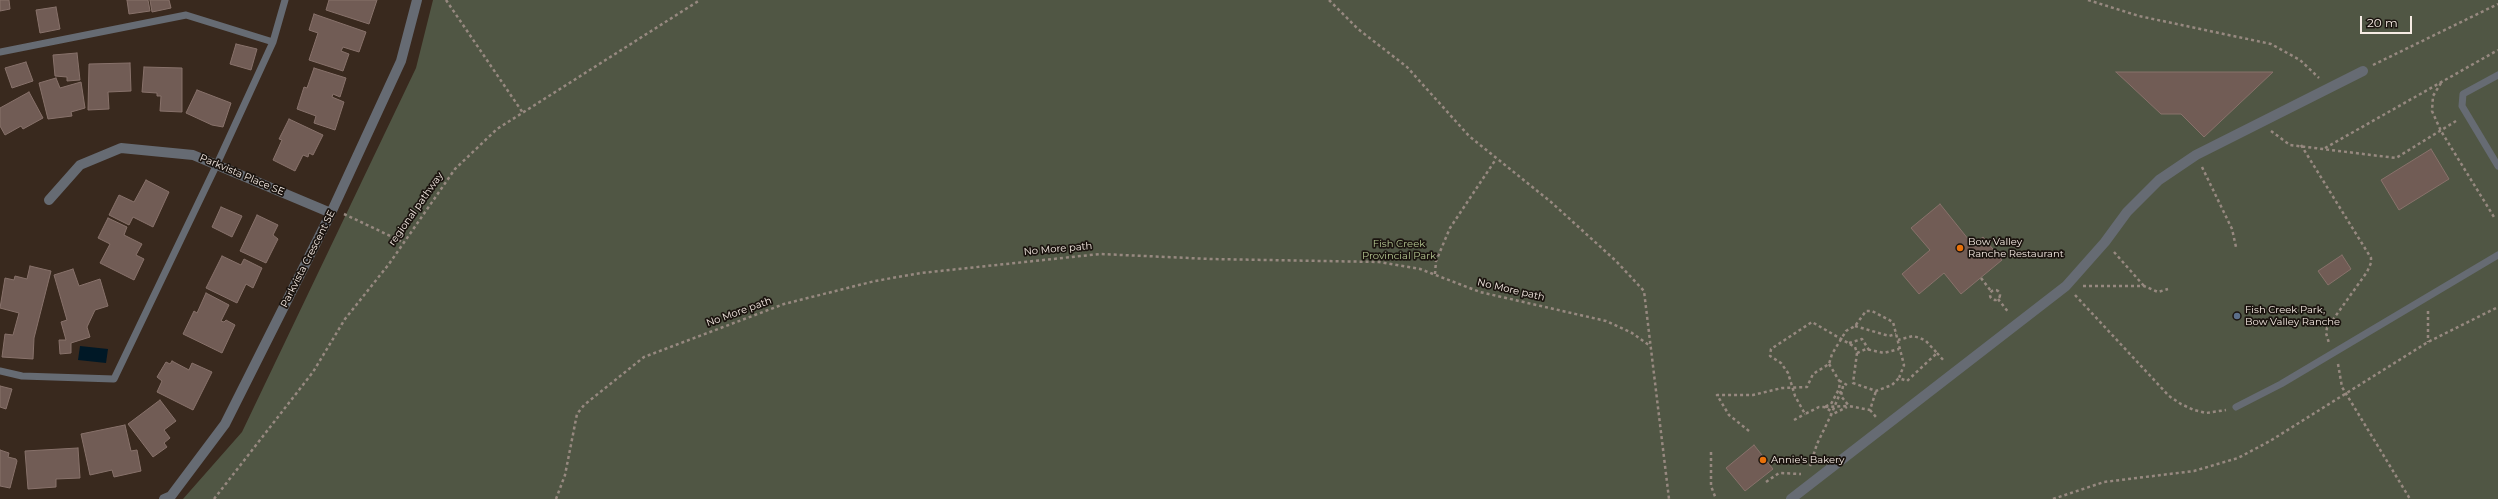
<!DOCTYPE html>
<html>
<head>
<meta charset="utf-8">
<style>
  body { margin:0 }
  #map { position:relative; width:2498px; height:499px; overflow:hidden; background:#39291e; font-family:Montserrat,sans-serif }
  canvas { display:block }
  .scale { position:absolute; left:2360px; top:16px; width:52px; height:18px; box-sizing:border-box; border:2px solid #f6ebe4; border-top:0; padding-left:5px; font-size:12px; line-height:14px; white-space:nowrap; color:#f6ebe4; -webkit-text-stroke:3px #1b140f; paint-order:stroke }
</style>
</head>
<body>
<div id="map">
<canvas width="2498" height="499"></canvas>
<div class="scale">20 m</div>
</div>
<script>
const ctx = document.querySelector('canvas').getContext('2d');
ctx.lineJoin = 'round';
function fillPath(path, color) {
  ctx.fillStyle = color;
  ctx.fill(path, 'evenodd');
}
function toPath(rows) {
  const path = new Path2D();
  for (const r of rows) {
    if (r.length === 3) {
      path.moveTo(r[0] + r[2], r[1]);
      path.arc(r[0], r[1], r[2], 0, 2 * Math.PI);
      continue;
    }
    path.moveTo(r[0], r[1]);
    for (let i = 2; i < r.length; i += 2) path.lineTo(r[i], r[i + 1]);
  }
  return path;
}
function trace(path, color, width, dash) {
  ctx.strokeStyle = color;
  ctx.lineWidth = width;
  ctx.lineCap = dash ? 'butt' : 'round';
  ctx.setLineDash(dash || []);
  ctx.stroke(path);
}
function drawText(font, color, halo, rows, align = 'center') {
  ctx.font = font + ' Montserrat,sans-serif';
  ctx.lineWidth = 3.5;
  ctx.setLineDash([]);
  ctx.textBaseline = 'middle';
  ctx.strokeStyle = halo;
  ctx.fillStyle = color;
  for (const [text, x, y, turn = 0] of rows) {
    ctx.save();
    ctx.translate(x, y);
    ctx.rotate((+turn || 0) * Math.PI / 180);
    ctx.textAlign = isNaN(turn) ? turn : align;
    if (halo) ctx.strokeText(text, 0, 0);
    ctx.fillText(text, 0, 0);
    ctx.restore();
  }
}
fillPath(toPath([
  [433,0,2498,0,2498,499,183,499,242,432,416,68]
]), '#505644');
fillPath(toPath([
  [80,346,108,349,106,363,78,360]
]), '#001826');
const building = toPath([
  [0,0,9,0,10,9,0,11,0,0],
  [127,0,148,0,150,11,129,14,127,0],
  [150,0,169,0,171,8,152,12,150,0],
  [329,0,377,0,369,24,326,10,329,0],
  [56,7,60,29,40,33,36,10,56,7],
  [314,14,366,32,359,52,343,47,341,51,349,54,343,71,309,60,318,33,309,30,314,14],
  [236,44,257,49,251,70,230,64,236,44],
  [77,53,80,80,67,81,67,77,55,76,53,55,77,53],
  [26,62,33,81,12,88,5,68,26,62],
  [130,63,131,91,108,92,109,109,88,110,89,64,130,63],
  [144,67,182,68,182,112,160,111,161,96,157,96,157,93,142,92,144,67],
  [314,68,346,78,340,97,333,94,332,97,344,102,335,130,314,123,316,116,297,109,304,87,307,88,314,68],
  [2116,72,2273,72,2204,137,2181,114,2161,114,2116,72],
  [56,78,60,88,81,82,85,108,71,112,72,116,48,119,39,83,56,78],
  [197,90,231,103,223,127,212,125,186,113,197,90],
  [29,92,43,118,23,129,21,126,5,135,0,126,0,108,29,92],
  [289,119,323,135,313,155,309,153,308,157,303,155,295,171,273,160,282,140,279,139,289,119],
  [2431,149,2449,179,2399,210,2381,180,2431,149],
  [146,180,169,192,153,227,133,217,129,225,109,215,119,195,134,202,146,180],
  [1940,204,1973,245,1983,237,2002,260,1961,294,1944,273,1919,294,1902,274,1930,250,1911,228,1940,204],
  [221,207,242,216,232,237,212,227,221,207],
  [257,215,278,225,273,235,278,239,266,263,240,251,257,215],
  [108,218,127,227,124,235,142,244,136,255,144,259,134,280,100,263,110,244,98,238,108,218],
  [2342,255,2351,269,2328,285,2318,271,2342,255],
  [222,256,241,265,244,259,262,268,253,288,246,284,237,303,206,288,222,256],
  [30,266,51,271,34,338,33,359,2,357,5,334,13,335,19,313,0,308,5,278,14,280,15,276,27,279,30,266],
  [73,269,79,286,100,279,108,306,95,310,87,327,90,337,71,343,71,353,60,354,59,340,66,340,61,322,67,320,54,275,73,269],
  [206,293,229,305,221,321,224,322,226,320,235,325,222,353,183,334,194,311,197,313,206,293],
  [172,361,189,370,192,363,212,372,193,410,157,392,162,381,157,377,166,362,170,364,172,361],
  [0,386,12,389,6,409,0,407,0,386],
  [160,400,176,421,164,430,170,438,164,443,167,447,153,457,128,424,160,400],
  [125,425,131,451,137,450,141,471,114,477,112,470,90,475,81,434,125,425],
  [1754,445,1773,469,1745,491,1726,468,1754,445],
  [78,448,80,478,56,479,56,487,28,489,25,451,78,448],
  [0,450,9,453,8,457,16,459,17,461,10,488,0,486,0,450]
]);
fillPath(building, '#715c55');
trace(building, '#88726b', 1);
trace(toPath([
  [446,0,523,113],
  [1329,0,1358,29,1407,67,1469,136,1551,202,1616,261,1644,291,1669,499],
  [2088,0,2139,16,2271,44,2300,60,2319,78],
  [2373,65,2498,4],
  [2441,83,2433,96,2432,111,2441,131,2494,217],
  [2271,131,2290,145,2396,158,2456,121],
  [2301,145,2371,258,2371,263,2367,272,2327,328,2326,333,2329,343],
  [2325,148,2498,50],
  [2202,167,2232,229,2236,247],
  [344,214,403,242],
  [2114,252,2144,286],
  [1435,274,1436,261,1450,228,1496,159],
  [1981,278,1991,291],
  [2083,286,2144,286,2158,292,2168,289],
  [1995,295,5],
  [2075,295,2169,396,2181,404,2194,410,2206,413,2226,410],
  [1998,299,2009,313],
  [2428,311,2428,342],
  [1855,326,1889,336,1896,334],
  [1849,343,1862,339,1869,350],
  [1857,353,1866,349,1884,353,1899,349],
  [1937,353,1945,362],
  [1829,364,1840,382],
  [2338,364,2342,387,2410,499],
  [1847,385,1840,381,1839,389,1831,404,1824,407,1849,406],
  [1843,386,1841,396,1849,406,1870,410,1876,391],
  [1841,391,1831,415,1847,407],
  [1870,410,1876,417],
  [1794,420,1805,414],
  [1749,431,1729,415,1717,395,1753,395,1782,388,1807,387,1813,374,1829,364,1832,354,1846,331,1855,326,1866,311,1872,311,1893,322,1904,365,1899,378,1907,381,1937,353,1926,341,1920,338,1913,336,1898,340],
  [1711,452,1711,486,1716,499],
  [1810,466,1817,444,1831,415,1831,411,1824,407,1819,407,1805,414,1795,396,1788,373,1781,363,1770,356,1771,349,1812,322,1855,347,1857,353,1853,383,1876,391,1892,385,1899,378],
  [1766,482,1779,473,1801,474],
  [214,499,313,372,345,319,389,264,455,169,497,129,700,0],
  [556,499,565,475,577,414,584,405,644,357,784,304,875,281,921,273,1100,254,1211,259,1379,262,1420,269,1480,292,1606,321,1632,333,1649,345],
  [2053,499,2104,482,2194,471,2238,458,2270,441,2428,342,2498,307]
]), '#978980', 2.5, [3, 3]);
trace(toPath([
  [0,52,186,15,273,42],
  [2498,75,2463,94,2462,106,2498,166],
  [0,371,22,376,114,379,217,164,273,42,285,0],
  [2236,407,2281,384,2498,255]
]), '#666b73', 7);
trace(toPath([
  [1791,499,2066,286,2105,242,2127,212,2159,180,2196,155,2363,71]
]), '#666b73', 10);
trace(toPath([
  [49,200,80,165,121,148,193,155,331,213],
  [164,499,171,496,225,424,331,213,401,61,417,0]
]), '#666b73', 10);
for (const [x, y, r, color] of [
  [1960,248,4,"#e8710a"],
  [2237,316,4,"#5c6f8a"],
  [1763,460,4,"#e8710a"]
]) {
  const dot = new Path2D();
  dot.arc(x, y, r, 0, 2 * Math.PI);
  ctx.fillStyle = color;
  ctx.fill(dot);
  trace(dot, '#1b140f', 1.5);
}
drawText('10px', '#f6ebe4', '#1b140f', [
  ["Parkvista Place SE",242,175,23],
  ["regional pathway",416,209,-55],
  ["No More path",1058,249,-5],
  ["Parkvista Crescent SE",308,259,-63],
  ["No More path",1511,290,13],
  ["No More path",739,312,-20]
]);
drawText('10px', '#f6ebe4', '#1b140f', [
  ["Bow Valley",1968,242],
  ["Ranche Restaurant",1968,254],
  ["Fish Creek Park,",2245,310],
  ["Bow Valley Ranche",2245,322],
  ["Annie's Bakery",1771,460]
], 'left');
drawText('10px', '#b5c792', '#1b140f', [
  ["Fish Creek",1399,244],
  ["Provincial Park",1399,256]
]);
</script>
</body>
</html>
